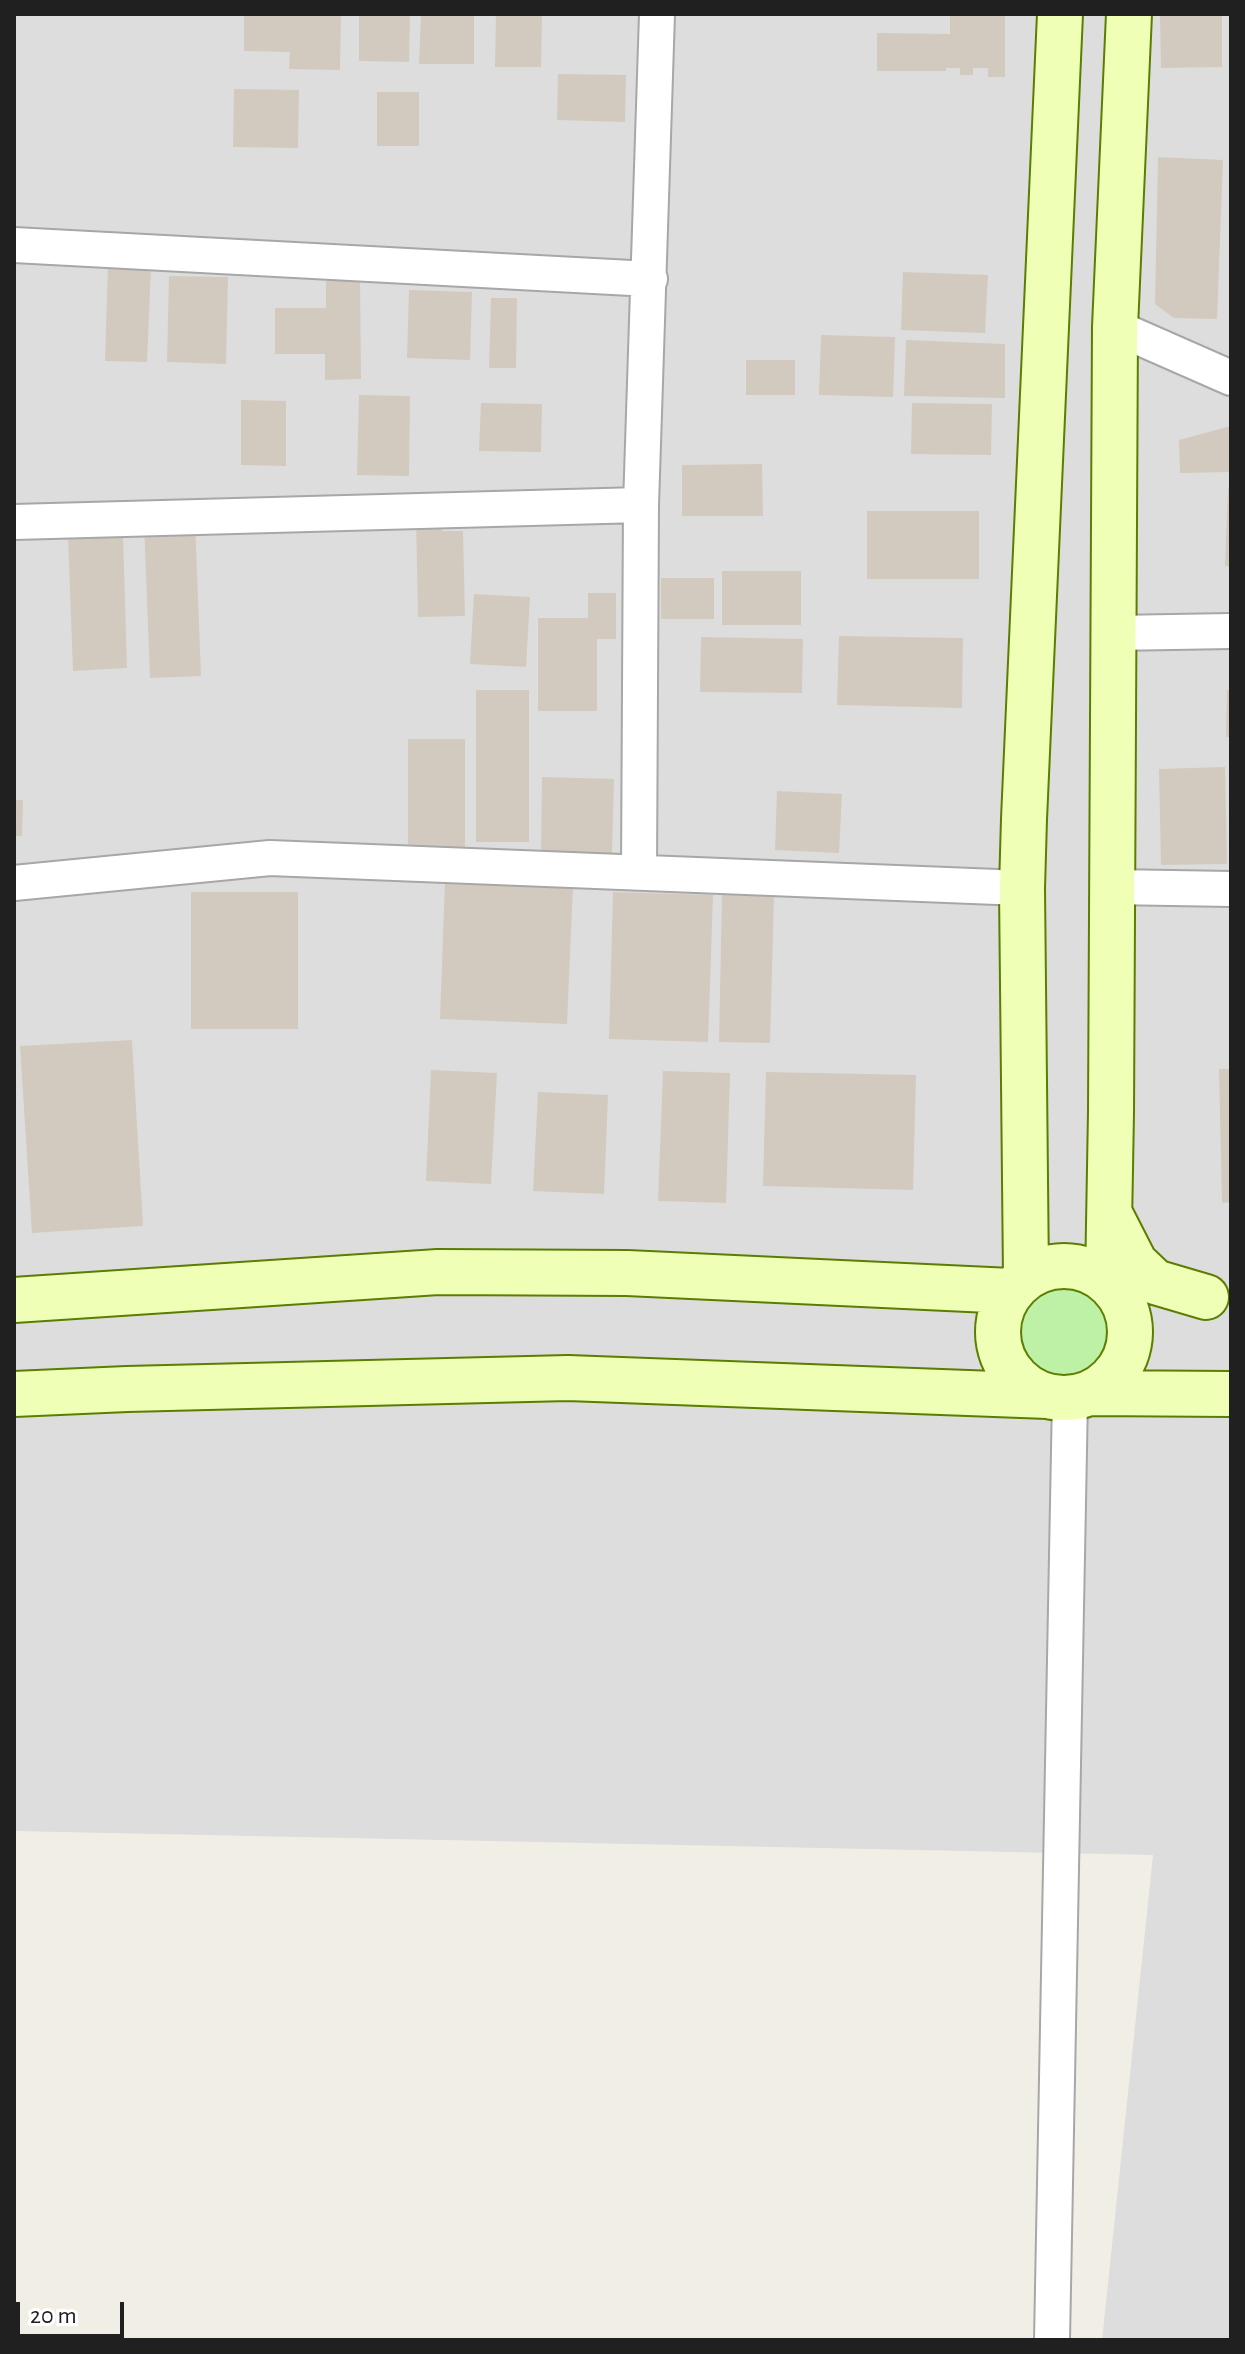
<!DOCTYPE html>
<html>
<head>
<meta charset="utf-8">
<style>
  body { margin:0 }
  #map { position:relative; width:1245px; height:2354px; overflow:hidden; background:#f1efe5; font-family:"Alegreya Sans",sans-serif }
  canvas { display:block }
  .frame { position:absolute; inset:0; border:16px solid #202020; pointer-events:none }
  .scale { position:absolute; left:16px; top:2302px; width:108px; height:36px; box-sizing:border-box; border:4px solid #202020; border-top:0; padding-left:10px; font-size:24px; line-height:28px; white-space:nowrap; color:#202020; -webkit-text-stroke:6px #fff; paint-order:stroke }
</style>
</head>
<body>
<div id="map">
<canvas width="1245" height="2354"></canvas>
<div class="frame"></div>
<div class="scale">20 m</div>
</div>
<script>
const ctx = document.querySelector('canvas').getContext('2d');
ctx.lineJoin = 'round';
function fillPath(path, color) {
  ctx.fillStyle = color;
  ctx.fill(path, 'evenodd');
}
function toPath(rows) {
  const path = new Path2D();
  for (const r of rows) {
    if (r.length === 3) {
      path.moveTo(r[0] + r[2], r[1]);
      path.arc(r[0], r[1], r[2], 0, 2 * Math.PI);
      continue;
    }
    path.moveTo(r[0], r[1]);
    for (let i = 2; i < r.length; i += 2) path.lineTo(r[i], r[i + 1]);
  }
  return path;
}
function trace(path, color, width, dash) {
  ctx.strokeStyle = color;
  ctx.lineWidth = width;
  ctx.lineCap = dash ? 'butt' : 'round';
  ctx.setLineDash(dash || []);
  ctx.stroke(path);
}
fillPath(toPath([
  [14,14,1231,14,1231,2340,1102,2340,1153,1855,14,1831]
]), '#dedddd');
fillPath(toPath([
  [1065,1335,47]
]), '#bef0a6');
fillPath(toPath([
  [244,14,341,14,340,70,289,69,290,52,244,51],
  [359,14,410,14,409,62,359,61],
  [421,14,474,14,474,64,419,64],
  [496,14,542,14,541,67,495,67],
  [950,14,1005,14,1005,77,988,77,988,68,973,68,973,75,960,75,960,68,946,68,946,71,877,71,877,33,950,34],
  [1222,14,1222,67,1161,68,1160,15],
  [558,74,626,75,625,122,557,120],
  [234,89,299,90,298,148,233,147],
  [377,92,419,92,419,146,377,146],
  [1158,157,1223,160,1217,319,1174,318,1155,304],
  [108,266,151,267,147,362,105,361],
  [903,272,988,275,985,333,901,330],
  [169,276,228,277,226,364,167,362],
  [360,280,361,379,325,380,325,354,275,354,275,308,326,308,326,281],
  [409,290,472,292,470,360,407,358],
  [491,298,517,298,516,368,489,368],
  [821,335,895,337,893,397,819,395],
  [906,340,1005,344,1005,398,904,396],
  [746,360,795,360,795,395,746,395],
  [359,395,410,396,409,476,357,475],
  [241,400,286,401,286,466,241,465],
  [481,403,542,404,541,452,479,451],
  [912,403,992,404,991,455,911,454],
  [1231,426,1231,472,1180,473,1179,440],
  [762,464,763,516,682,516,682,465],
  [1228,488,1231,488,1231,567,1225,566],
  [867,511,979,511,979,579,867,579],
  [416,516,442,516,442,531,463,531,465,616,418,617],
  [195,521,201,676,150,678,144,522],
  [123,535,127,668,73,671,68,537],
  [722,571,801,571,801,625,722,625],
  [661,578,714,578,714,619,661,619],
  [588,593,616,593,616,639,597,639,597,711,538,711,538,618,588,618],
  [474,594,530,597,526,667,470,664],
  [839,636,963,638,962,708,837,705],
  [701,637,803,639,802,693,700,692],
  [476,690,529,690,529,842,476,842],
  [1227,690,1231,690,1231,737,1226,737],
  [408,739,465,739,465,849,408,849],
  [1225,767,1227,864,1161,865,1159,769],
  [542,777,614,779,612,853,541,851],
  [777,791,842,794,839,853,775,850],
  [14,800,23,800,22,836,14,836],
  [445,881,573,886,567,1024,440,1019],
  [191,892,298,892,298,1029,191,1029],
  [613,892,713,895,708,1042,609,1039],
  [722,894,774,895,770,1043,719,1042],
  [132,1040,143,1226,32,1233,20,1046],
  [1219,1069,1231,1069,1231,1202,1222,1203],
  [431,1070,497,1073,491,1184,426,1181],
  [663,1071,730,1073,726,1203,658,1201],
  [766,1072,916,1075,913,1190,763,1186],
  [538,1092,608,1095,604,1194,533,1191]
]), '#d2cabe');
const street = toPath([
  [14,245,650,279],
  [1115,327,1231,378],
  [14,522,641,505],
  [1114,633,1231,631],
  [639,872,641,505,657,14],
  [14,883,270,858,1022,888],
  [1112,887,1231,889],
  [1052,2340,1070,1398]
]);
const secondary = toPath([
  [1111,1216,1135,1263,1155,1282,1206,1297],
  [1064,1332,66],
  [1026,1276,1022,888,1024,819,1060,14],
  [1108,1281,1111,1112,1115,327,1129,14],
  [14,1300,438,1272,627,1273,1011,1291],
  [1091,1393,1231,1394],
  [14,1394,127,1389,568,1378,1048,1396]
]);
trace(street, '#a7a7a7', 38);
trace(secondary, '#5a7e00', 48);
trace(street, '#fff', 34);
trace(secondary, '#efffb6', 44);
</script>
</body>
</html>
